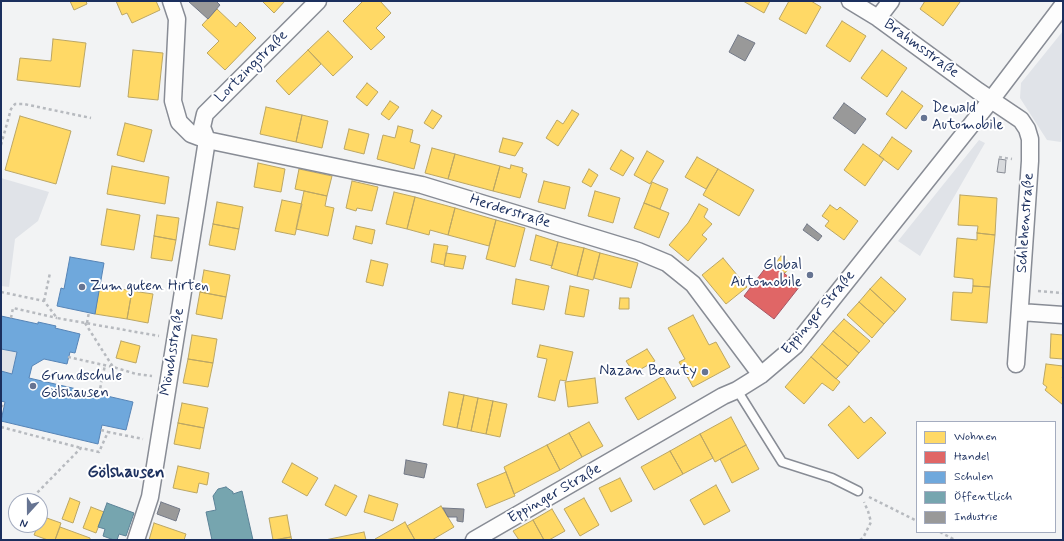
<!DOCTYPE html>
<html>
<head>
<meta charset="utf-8">
<style>
  body { margin:0 }
  #map { position:relative; width:1064px; height:541px; overflow:hidden; background:#f2f3f4; font-family:Mynerve,sans-serif }
  canvas { display:block }
  .frame { position:absolute; inset:0; border:2px solid #1b2f5e; pointer-events:none }
  .legend { position:absolute; left:916px; top:421px; width:140px; height:112px; box-sizing:border-box; background:#fff; border:1px solid #a4acbf; margin:0; padding:5px 7px; list-style:none; font-size:12px; color:#1b2f5e }
  .legend li { display:flex; align-items:center; gap:8px; height:20px }
  .legend b { width:20px; border:1px solid #a4acbf }
  .north { position:absolute; left:8px; top:493px; width:40px; height:40px; box-sizing:border-box; background:#fff; border:1px solid #a4acbf; border-radius:50%; rotate:201deg; font-size:11px; font-weight:700; line-height:16px; text-align:center; color:#1b2f5e }
  .north::after { content:''; display:block; margin:auto; width:14px; height:18px; background:#667492; clip-path:polygon(50% 0,100% 100%,50% 72%,0 100%) }
</style>
</head>
<body>
<div id="map">
<canvas width="1064" height="541"></canvas>
<div class="frame"></div>
<ul class="legend">
<li><b style="height:11px;background:#ffd966"></b>Wohnen</li>
<li><b style="height:11px;background:#e06666"></b>Handel</li>
<li><b style="height:11px;background:#6fa8dc"></b>Schulen</li>
<li><b style="height:11px;background:#76a5af"></b>Öffentlich</li>
<li><b style="height:11px;background:#999"></b>Industrie</li>
</ul>
<div class="north">N</div>
</div>
<script>
const ctx = document.querySelector('canvas').getContext('2d');
ctx.lineJoin = 'round';
function fillPath(path, color) {
  ctx.fillStyle = color;
  ctx.fill(path, 'evenodd');
}
function toPath(rows) {
  const path = new Path2D();
  for (const r of rows) {
    path.moveTo(r[0], r[1]);
    for (let i = 2; i < r.length; i += 2) path.lineTo(r[i], r[i + 1]);
  }
  return path;
}
function trace(path, color, width, dash) {
  ctx.strokeStyle = color;
  ctx.lineWidth = width;
  ctx.lineCap = dash ? 'butt' : 'round';
  ctx.setLineDash(dash || []);
  ctx.stroke(path);
}
function drawText(font, color, halo, rows, align = 'center') {
  ctx.font = font + ' Mynerve,sans-serif';
  ctx.lineWidth = 4;
  ctx.setLineDash([]);
  ctx.textBaseline = 'middle';
  ctx.strokeStyle = halo;
  ctx.fillStyle = color;
  for (const [text, x, y, turn = 0] of rows) {
    ctx.save();
    ctx.translate(x, y);
    ctx.rotate((+turn || 0) * Math.PI / 180);
    ctx.textAlign = isNaN(turn) ? turn : align;
    if (halo) ctx.strokeText(text, 0, 0);
    ctx.fillText(text, 0, 0);
    ctx.restore();
  }
}
fillPath(toPath([
  [1063,31,1063,75,1061,142,1047,140,1020,98,1021,83],
  [979,140,985,143,920,256,898,241],
  [1,178,49,192,38,221,15,239,9,287,1,286],
  [1,349,17,352,12,374,1,371]
]), '#e0e3e8');
const homes = toPath([
  [70,1,86,1,87,4,74,10,70,1],
  [116,1,156,1,160,10,132,23,127,13,122,15,116,1],
  [262,1,285,1,274,13,262,1],
  [363,1,380,1,391,13,376,28,385,37,371,50,343,21,363,1],
  [743,1,770,1,764,13,743,1],
  [789,1,811,1,821,7,806,34,779,19,789,1],
  [925,1,959,1,960,2,943,26,920,9,925,1],
  [217,9,236,27,240,22,256,38,225,70,207,53,219,41,202,25,217,9],
  [842,21,866,36,850,62,826,46,842,21],
  [328,31,353,57,333,76,308,50,328,31],
  [53,39,86,43,80,87,17,80,20,58,51,61,53,39],
  [133,50,163,53,158,100,128,97,133,50],
  [308,50,321,64,289,95,276,81,308,50],
  [882,50,907,68,887,97,861,78,882,50],
  [367,83,378,92,367,106,356,97,367,83],
  [902,91,923,106,906,129,886,114,902,91],
  [390,101,399,107,389,120,381,114,390,101],
  [266,107,302,115,296,142,260,134,266,107],
  [432,110,442,116,433,129,424,123,432,110],
  [572,110,579,114,558,146,546,138,557,120,563,124,572,110],
  [302,115,328,121,322,148,296,142,302,115],
  [20,116,71,131,56,184,5,170,20,116],
  [125,123,152,130,144,162,117,155,125,123],
  [398,126,413,130,410,142,420,145,414,169,377,159,383,135,395,138,398,126],
  [349,129,369,134,364,154,344,149,349,129],
  [892,137,912,151,898,170,879,156,892,137],
  [503,138,523,143,515,156,499,152,503,138],
  [863,144,884,159,865,186,844,170,863,144],
  [432,148,455,154,448,179,425,173,432,148],
  [621,150,634,158,623,176,610,169,621,150],
  [647,151,664,161,650,184,634,175,647,151],
  [455,154,500,166,493,191,448,179,455,154],
  [697,157,718,169,706,189,685,177,697,157],
  [258,163,285,169,281,192,254,187,258,163],
  [511,165,523,168,522,172,527,174,520,198,493,191,500,166,510,169,511,165],
  [112,166,169,177,165,204,107,194,112,166],
  [299,169,332,176,327,196,295,189,299,169],
  [589,169,598,175,591,187,582,182,589,169],
  [718,169,754,190,739,216,703,195,718,169],
  [352,181,378,187,372,211,357,208,356,211,346,208,352,181],
  [544,181,570,187,565,209,538,202,544,181],
  [652,182,668,189,660,209,644,203,652,182],
  [304,191,327,196,325,206,334,208,328,236,296,229,304,191],
  [595,191,620,198,613,223,588,216,595,191],
  [394,192,415,197,407,229,386,224,394,192],
  [960,195,997,198,995,235,977,233,978,226,958,225,960,195],
  [415,197,455,208,448,235,430,230,429,235,407,229,415,197],
  [282,200,302,204,295,235,275,231,282,200],
  [217,202,243,207,239,229,213,224,217,202],
  [644,203,669,213,659,238,634,228,644,203],
  [699,204,708,209,704,217,712,224,702,235,707,239,688,261,669,245,688,223,699,204],
  [830,205,837,210,840,207,858,221,844,240,825,226,829,221,822,216,830,205],
  [455,208,496,220,489,246,448,235,455,208],
  [107,209,140,215,134,250,101,245,107,209],
  [157,215,179,218,176,240,154,236,157,215],
  [496,220,525,228,515,267,486,259,496,220],
  [213,224,239,229,235,250,209,245,213,224],
  [356,226,375,230,372,244,353,239,356,226],
  [977,233,995,235,990,287,973,286,973,279,954,277,957,238,977,240,977,233],
  [536,235,558,242,552,266,530,260,536,235],
  [154,236,176,240,172,261,151,258,154,236],
  [558,242,584,248,577,276,551,268,558,242],
  [434,244,448,246,444,265,431,262,434,244],
  [584,248,600,253,593,280,577,276,584,248],
  [446,253,466,256,463,269,444,266,446,253],
  [600,253,638,263,631,288,594,278,600,253],
  [781,256,792,264,785,273,774,265,781,256],
  [723,258,747,287,726,304,702,275,723,258],
  [371,260,388,264,383,286,366,282,371,260],
  [204,270,230,275,226,297,200,292,204,270],
  [881,277,906,299,895,312,870,289,881,277],
  [516,279,549,286,544,310,512,304,516,279],
  [99,285,132,291,127,319,95,314,99,285],
  [570,286,589,290,584,317,565,314,570,286],
  [973,286,990,287,987,323,951,320,953,292,972,293,973,286],
  [870,289,895,312,884,324,859,302,870,289],
  [132,291,153,294,148,323,127,319,132,291],
  [200,292,226,297,222,319,196,314,200,292],
  [620,298,629,298,629,309,619,309,620,298],
  [859,302,884,324,872,338,847,315,859,302],
  [693,315,709,345,716,342,730,367,693,387,679,362,685,359,668,328,693,315],
  [844,319,870,341,859,353,833,331,844,319],
  [833,331,859,353,848,366,822,344,833,331],
  [1051,334,1063,335,1063,359,1050,358,1051,334],
  [192,335,217,339,213,363,188,359,192,335],
  [121,341,140,346,136,363,116,358,121,341],
  [822,344,848,366,836,379,811,357,822,344],
  [540,345,573,352,566,381,560,380,555,401,538,397,547,359,537,357,540,345],
  [647,349,655,361,634,373,626,361,647,349],
  [811,357,840,382,833,391,822,383,804,404,785,387,811,357],
  [188,359,213,363,208,387,183,383,188,359],
  [1046,364,1063,366,1063,376,1062,378,1063,379,1063,405,1045,390,1047,387,1043,384,1046,364],
  [663,376,676,398,638,420,625,398,663,376],
  [595,378,598,403,568,407,565,382,595,378],
  [449,392,464,395,457,428,443,425,449,392],
  [464,395,478,398,471,431,457,428,464,395],
  [478,398,493,401,486,434,471,431,478,398],
  [493,401,507,404,500,437,486,434,493,401],
  [182,403,208,408,204,428,178,423,182,403],
  [849,406,864,423,871,417,886,433,858,459,828,425,849,406],
  [731,417,746,445,715,462,700,434,731,417],
  [589,422,603,446,582,457,569,433,589,422],
  [178,423,204,428,200,449,174,444,178,423],
  [569,433,582,457,560,470,547,445,569,433],
  [700,434,713,458,683,474,670,451,700,434],
  [547,445,560,470,514,494,504,467,547,445],
  [746,445,759,469,732,483,720,459,746,445],
  [670,451,683,474,654,490,641,467,670,451],
  [292,463,318,478,307,496,282,482,292,463],
  [178,466,209,473,207,485,199,483,197,493,173,488,178,466],
  [506,472,515,496,486,508,477,484,506,472],
  [620,478,632,501,611,512,599,488,620,478],
  [335,485,357,496,346,516,325,505,335,485],
  [716,485,730,511,704,525,690,500,716,485],
  [369,495,398,504,393,521,364,512,369,495],
  [70,498,80,502,73,523,62,519,70,498],
  [584,498,599,525,580,536,564,509,584,498],
  [441,506,454,527,432,540,415,540,407,526,441,506],
  [91,507,104,512,96,533,83,528,91,507],
  [552,509,565,531,549,540,544,540,533,520,552,509],
  [287,515,291,537,273,540,269,518,287,515],
  [41,516,61,523,55,540,48,540,34,535,38,525,40,525,40,519,41,516],
  [533,520,544,540,519,540,513,531,533,520],
  [405,522,415,540,375,540,375,539,405,522],
  [154,523,186,534,184,540,149,540,154,523],
  [60,527,90,538,90,540,55,540,60,527],
  [364,532,366,540,325,540,364,532],
  [291,537,292,540,280,540,280,539,291,537]
]);
fillPath(homes, '#ffd966');
trace(homes, '#bba664', 1);
const shops = toPath([
  [770,262,800,286,774,319,744,296,770,262]
]);
fillPath(shops, '#e06666');
trace(shops, '#a55664', 1);
const schools = toPath([
  [70,257,104,263,95,314,57,306,61,288,64,289,70,257],
  [1,316,38,324,38,322,56,326,55,328,80,334,75,353,70,352,67,364,44,359,32,366,29,378,133,402,126,430,102,425,98,444,1,421,5,402,1,401,1,371,12,374,17,352,1,349,1,316]
]);
fillPath(schools, '#6fa8dc');
trace(schools, '#5684b6', 1);
const public = toPath([
  [226,487,233,492,233,494,242,491,253,540,212,540,206,512,216,510,213,496,218,489,226,487],
  [107,503,134,513,126,536,119,534,117,540,114,540,103,536,105,529,98,527,107,503]
]);
fillPath(public, '#76a5af');
trace(public, '#5b8297', 1);
const industry = toPath([
  [188,1,216,1,220,5,208,19,188,1],
  [738,35,755,43,745,61,729,52,738,35],
  [844,103,866,119,855,134,833,118,844,103],
  [807,224,822,236,818,241,803,230,807,224],
  [406,460,427,464,424,478,404,474,406,460],
  [161,502,180,509,176,521,157,514,161,502],
  [443,508,464,509,463,522,457,521,457,517,448,517,443,508]
]);
fillPath(industry, '#999');
trace(industry, '#737987', 1);
const building = toPath([
  [999,159,1006,160,1005,173,997,172,999,159]
]);
fillPath(building, '#d8dadd');
trace(building, '#888c95', 1);
const lane = toPath([
  [737,390,782,462,832,478,858,491]
]);
const street = toPath([
  [171,1,177,19,173,101,179,122,191,134,207,140,422,185,638,251,667,263,693,284,761,375],
  [850,1,878,18,978,91,1021,120,1027,129,1030,139,1030,161,1016,364],
  [878,18,891,1],
  [207,140,202,127,205,114,318,1],
  [1020,312,1063,315],
  [136,540,150,497,197,204,207,140],
  [474,540,723,396,737,390,761,375,795,346,991,100,1063,5]
]);
trace(lane, '#888c95', 11);
trace(street, '#888c95', 19);
trace(toPath([
  [1,145,11,109,15,104,24,104,91,118],
  [999,157,1012,159],
  [1038,291,1063,293],
  [1,292,44,301,57,318,159,336],
  [44,301,50,273],
  [11,318,13,308,57,318],
  [85,323,113,367],
  [87,323,89,312],
  [68,357,113,367,136,374,152,376],
  [99,394,105,365],
  [1,406,4,406],
  [1,427,81,448],
  [101,430,108,432],
  [869,497,917,521],
  [29,501,81,448,99,452,108,432,143,439],
  [940,532,955,540],
  [860,540,863,538,871,522,868,511,864,502]
]), '#b7babf', 2.5, [3, 3]);
trace(lane, '#fdfdfd', 8);
trace(street, '#fdfdfd', 16);
for (const [x, y, r, color] of [
  [924,118,4,"#667492"],
  [810,275,4,"#667492"],
  [82,287,4,"#667492"],
  [705,372,4,"#667492"],
  [33,386,4,"#667492"]
]) {
  const dot = new Path2D();
  dot.arc(x, y, r, 0, 2 * Math.PI);
  ctx.fillStyle = color;
  ctx.fill(dot);
  trace(dot, '#fff', 1.5);
}
drawText('15px', '#1b2f5e', '#fff', [
  ["Brahmsstraße",921,49,36],
  ["Lortzingstraße",252,67,-45],
  ["Herderstraße",510,212,17],
  ["Schlehenstraße",1026,223,-86],
  ["Eppinger Straße",819,313,-50],
  ["Mönchsstraße",173,352,-81],
  ["Eppinger Straße",555,494,-30]
]);
drawText('15px', '#1b2f5e', '#fff', [
  ["Dewald",932,109],
  ["Automobile",932,126],
  ["Global",802,266,"right"],
  ["Automobile",802,283,"right"],
  ["Zum guten Hirten",90,287],
  ["Nazan Beauty",697,372,"right"],
  ["Grundschule",41,377],
  ["Gölshausen",41,394]
], 'left');
drawText('bold 17px', '#1b2f5e', '#fff', [
  ["Gölshausen",126,473]
]);
</script>
</body>
</html>
